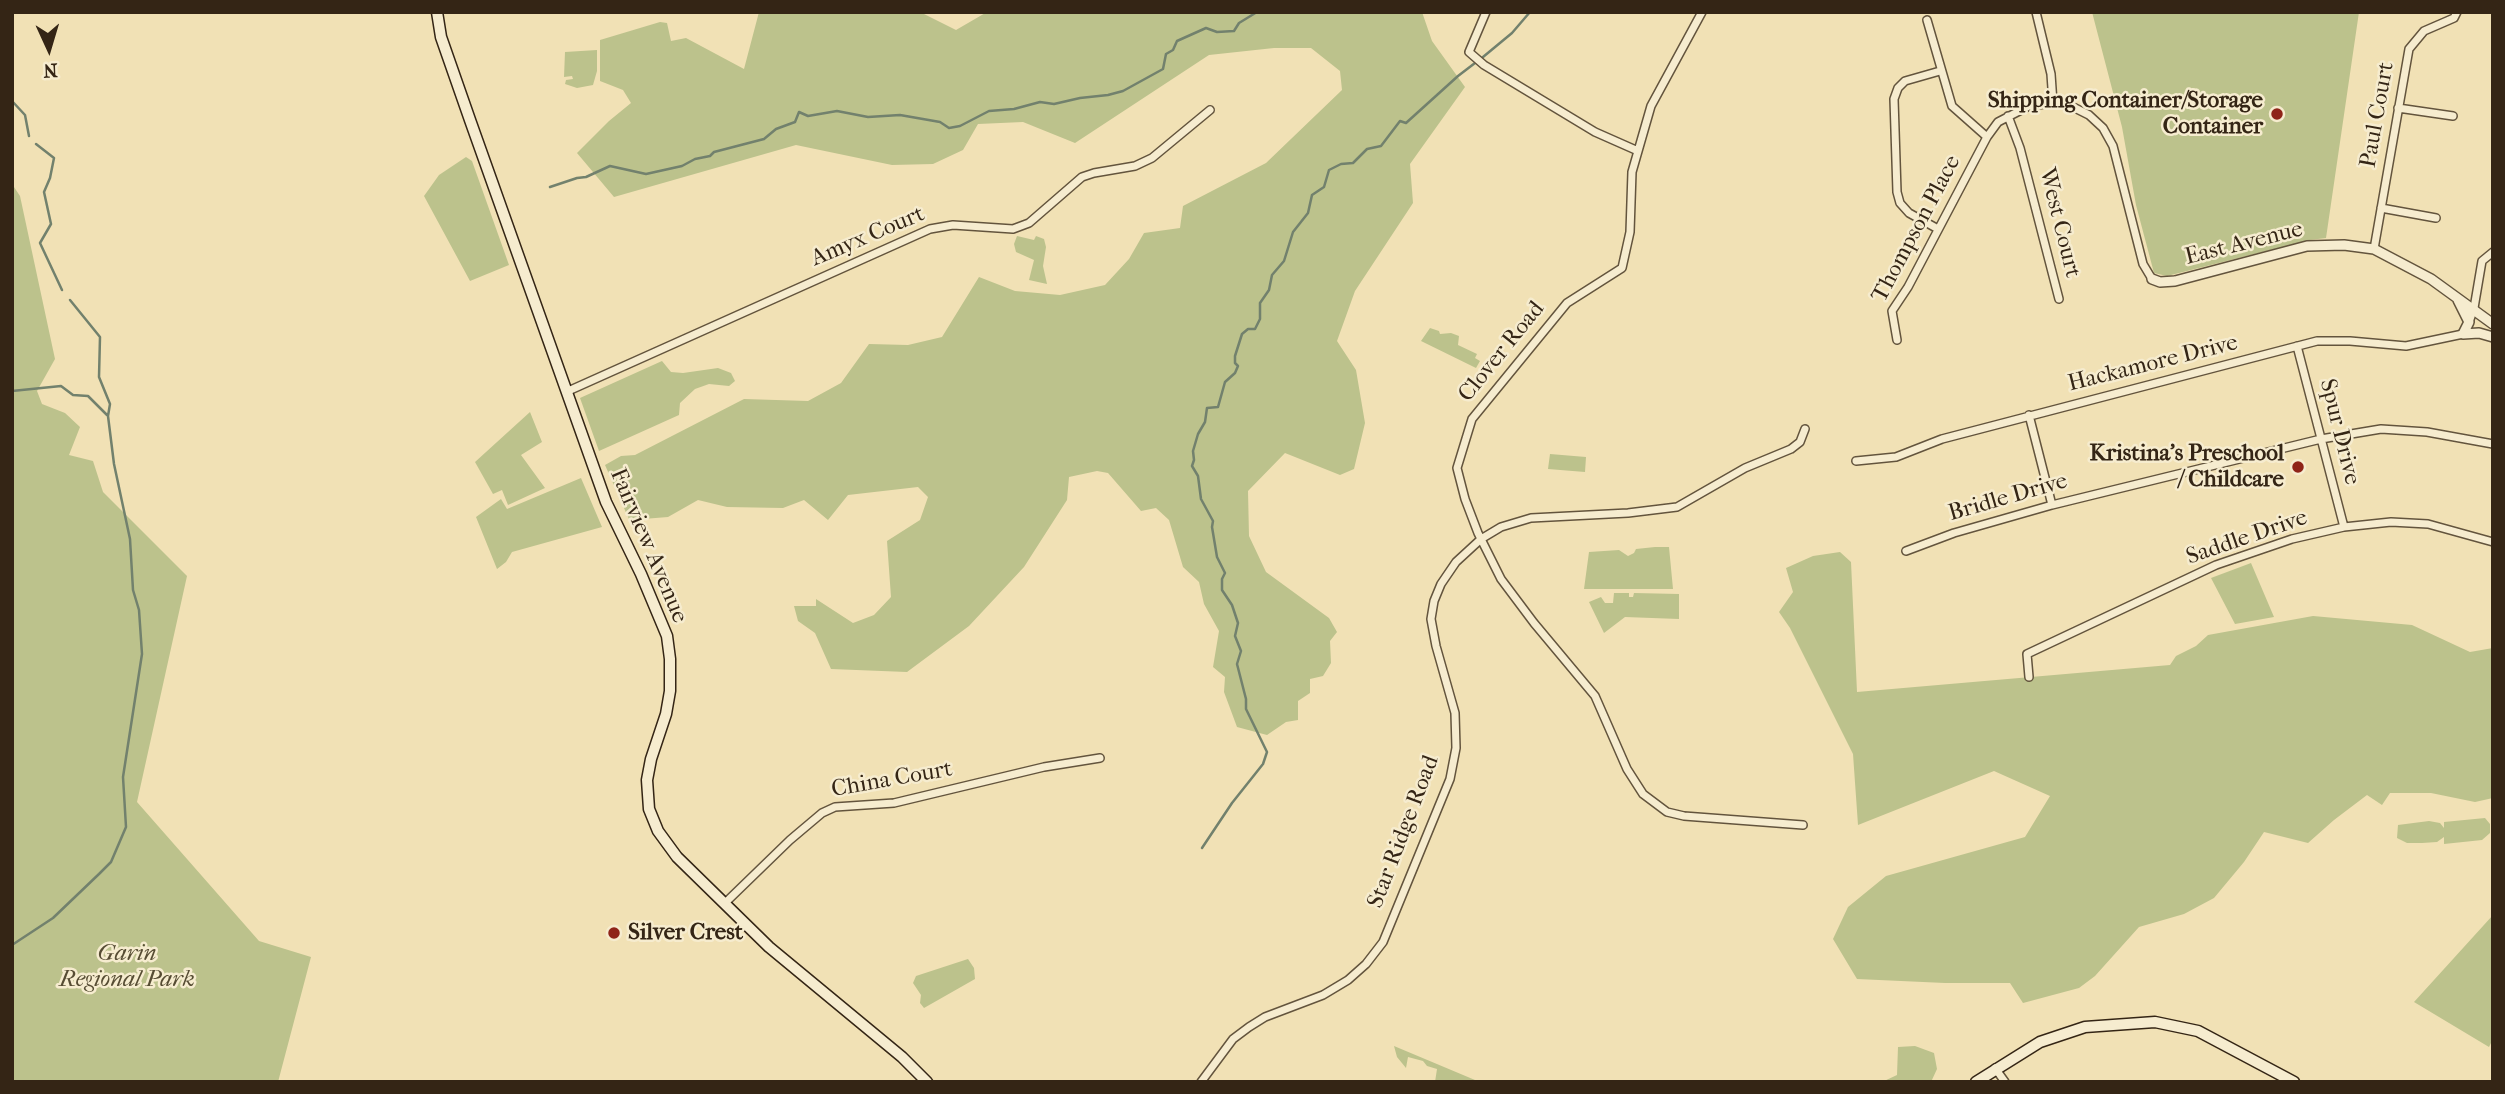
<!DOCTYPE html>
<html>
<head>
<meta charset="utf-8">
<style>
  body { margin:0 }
  #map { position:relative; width:2505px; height:1094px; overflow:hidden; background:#f1e1b5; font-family:"IM FELL French Canon",serif }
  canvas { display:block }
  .frame { position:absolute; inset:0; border:14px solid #342515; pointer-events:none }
  .north { position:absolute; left:14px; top:14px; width:70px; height:70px; -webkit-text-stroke:5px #f6eccf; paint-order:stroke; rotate:176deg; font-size:19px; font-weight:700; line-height:28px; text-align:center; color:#342515 }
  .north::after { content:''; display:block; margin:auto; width:24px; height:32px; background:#342515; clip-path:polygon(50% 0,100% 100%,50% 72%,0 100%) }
</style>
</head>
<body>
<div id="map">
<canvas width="2505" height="1094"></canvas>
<div class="frame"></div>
<div class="north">N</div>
</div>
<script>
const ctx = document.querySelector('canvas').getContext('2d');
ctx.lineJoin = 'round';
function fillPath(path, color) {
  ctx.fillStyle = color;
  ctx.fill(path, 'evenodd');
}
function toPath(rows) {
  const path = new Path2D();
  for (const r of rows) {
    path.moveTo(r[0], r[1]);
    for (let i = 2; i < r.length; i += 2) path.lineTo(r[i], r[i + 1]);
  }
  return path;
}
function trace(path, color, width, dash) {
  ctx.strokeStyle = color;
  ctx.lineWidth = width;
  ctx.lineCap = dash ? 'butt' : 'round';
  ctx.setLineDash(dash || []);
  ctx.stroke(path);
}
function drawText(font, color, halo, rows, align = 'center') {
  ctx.font = font + ' "IM FELL French Canon",serif';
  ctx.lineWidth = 5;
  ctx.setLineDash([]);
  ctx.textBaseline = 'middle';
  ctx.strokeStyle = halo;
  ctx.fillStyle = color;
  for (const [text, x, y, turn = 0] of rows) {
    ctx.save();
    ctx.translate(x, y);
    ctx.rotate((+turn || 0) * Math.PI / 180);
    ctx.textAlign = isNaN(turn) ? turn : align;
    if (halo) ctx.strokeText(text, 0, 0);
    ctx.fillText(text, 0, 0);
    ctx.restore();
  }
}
fillPath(toPath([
  [759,12,920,12,956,30,987,12,1422,12,1432,41,1465,87,1410,164,1413,203,1355,291,1337,341,1356,370,1365,423,1354,469,1340,475,1285,453,1248,491,1249,536,1266,572,1329,618,1337,632,1330,641,1331,663,1323,676,1310,679,1310,693,1298,701,1298,720,1286,722,1267,735,1237,727,1224,692,1225,677,1213,667,1219,631,1204,604,1199,582,1183,567,1169,520,1156,508,1141,511,1108,473,1097,471,1069,477,1067,500,1024,567,969,626,907,672,831,669,815,633,798,621,794,606,816,606,816,599,853,623,874,615,891,597,887,541,920,520,928,497,918,487,848,495,828,520,804,500,783,508,727,507,698,500,668,517,643,519,632,526,605,465,621,456,635,455,744,399,808,401,841,383,869,344,908,345,942,337,979,277,1015,291,1060,295,1105,285,1129,259,1144,233,1180,228,1183,206,1266,163,1342,90,1340,71,1311,48,1274,48,1209,55,1075,143,1023,122,978,124,963,150,933,164,892,165,796,145,614,197,577,153,609,121,631,103,623,90,600,81,600,40,660,22,667,23,671,41,686,38,744,69],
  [2092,12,2359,12,2326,238,2310,240,2167,276,2154,273,2136,205,2122,127],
  [597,50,597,71,593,85,577,88,565,84,566,80,573,79,572,76,564,77,565,52],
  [466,157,472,161,509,265,470,281,424,196,439,175],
  [12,184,20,196,55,359,37,391,42,404,65,413,80,427,69,455,93,461,103,492,187,576,137,802,259,941,311,957,278,1082,12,1082],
  [1017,236,1034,240,1036,236,1044,239,1046,247,1043,266,1047,284,1029,280,1034,260,1016,252,1014,244],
  [1430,328,1439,331,1440,334,1451,333,1459,336,1458,345,1477,354,1475,358,1480,361,1476,368,1421,341],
  [662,361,671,372,683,373,718,368,731,373,735,381,729,386,709,384,695,389,680,403,679,415,599,451,580,398],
  [530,412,542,442,521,455,545,488,508,505,502,490,493,494,475,462],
  [1550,454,1586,457,1585,472,1548,469],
  [581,478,602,527,512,552,506,562,497,569,476,517,501,499,507,509],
  [1655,547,1669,547,1673,589,1584,589,1589,552,1619,550,1628,556,1634,553,1636,549],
  [1840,552,1851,562,1857,692,2170,665,2176,656,2196,646,2208,635,2313,616,2412,625,2470,652,2493,648,2493,798,2475,802,2431,793,2390,793,2382,805,2367,795,2334,820,2308,843,2264,832,2244,862,2214,898,2184,914,2139,927,2095,976,2079,988,2023,1003,2010,983,1945,983,1857,979,1833,939,1848,907,1886,876,2025,837,2050,796,1994,771,1858,825,1853,754,1790,628,1779,612,1793,592,1786,568,1813,556],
  [2251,563,2274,617,2235,624,2211,578],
  [1614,593,1629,593,1629,597,1633,597,1634,593,1679,594,1679,619,1625,617,1604,633,1589,602,1601,597,1605,603,1613,603],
  [2485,818,2490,824,2490,833,2482,840,2444,844,2444,837,2437,842,2422,843,2407,843,2397,838,2398,825,2429,821,2440,823,2444,828,2444,822],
  [2493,915,2493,1039,2489,1047,2414,1002],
  [968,959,974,968,975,979,924,1008,920,1003,921,995,913,983,916,976],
  [1394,1046,1475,1080,1482,1082,1435,1082,1437,1069,1427,1066,1423,1061,1408,1057,1406,1068,1397,1057],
  [1915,1046,1934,1053,1937,1069,1931,1082,1882,1082,1897,1075,1898,1047]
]), '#bcc28c');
trace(toPath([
  [1483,57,1512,33,1530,12],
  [12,101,25,115,29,136],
  [36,144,54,158,50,178,44,192,51,224,40,243,62,290],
  [550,187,577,178,586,177,610,166,646,174,682,166,695,159,710,156,714,152,764,139,776,129,795,122,799,112,808,116,837,111,868,117,900,115,940,122,949,128,960,126,989,111,1014,109,1040,102,1054,104,1080,98,1108,95,1123,91,1163,69,1166,54,1173,50,1177,41,1206,28,1217,32,1234,31,1239,23,1257,12],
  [12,391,61,386,73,395,88,396,107,415],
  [1202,848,1232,803,1263,764,1267,752,1246,709,1246,699,1237,664,1241,651,1235,636,1238,623,1232,605,1222,590,1222,579,1225,573,1217,557,1212,527,1213,521,1201,499,1198,476,1192,466,1194,460,1193,451,1198,434,1205,422,1207,408,1218,407,1225,382,1235,373,1238,366,1235,363,1235,356,1242,334,1248,329,1255,329,1260,319,1260,303,1269,290,1272,275,1284,261,1293,232,1308,213,1312,195,1324,187,1329,170,1341,164,1353,163,1367,149,1381,146,1400,121,1406,123,1458,76,1475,63],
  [12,945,53,918,99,874,111,862,126,827,123,777,142,654,139,610,133,590,130,539,114,464,108,416,110,404,99,377,100,337,70,300]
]), '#72816d', 2.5);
const minor = toPath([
  [1486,12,1469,52,1484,65,1595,132,1638,151],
  [1702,12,1651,106,1632,172,1630,232,1622,268,1567,303,1472,419,1457,468,1465,499,1478,533,1501,579,1534,623,1595,696,1627,769,1643,794,1667,812,1684,816,1803,825],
  [2036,12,2051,74,2053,103],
  [1927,20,1952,106,1987,137],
  [2398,108,2453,116],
  [2008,116,2020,148,2059,299],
  [2381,208,2436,218],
  [1938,229,1909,213,1900,203,1897,192,1894,99,1898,88,1905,81,1940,71],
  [2374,249,2409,49,2424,31,2454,18,2457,12],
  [2469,322,2474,308,2482,261,2493,252],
  [1897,340,1892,311,1908,287,1987,137,1998,122,2029,106,2053,103,2073,107,2089,115,2103,128,2113,146,2143,264,2152,279],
  [2297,346,2344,527],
  [566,392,930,229,953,225,1013,229,1029,223,1082,177,1094,173,1135,166,1152,158,1210,110],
  [2029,415,2052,505],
  [1856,461,1896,457,1942,439,2317,341,2350,341,2406,346,2463,334],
  [1906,551,1954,533,2052,505,2321,439,2381,429,2427,432,2493,444],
  [2029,677,2027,654,2216,565,2292,539,2344,527,2391,522,2428,524,2493,542],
  [724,904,790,840,822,813,835,807,894,803,1044,767,1100,758],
  [1995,1068,2005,1082],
  [1201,1082,1233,1039,1249,1027,1265,1017,1323,995,1348,980,1366,964,1383,942,1450,779,1456,748,1455,713,1436,646,1431,619,1434,601,1441,584,1456,562,1481,539,1501,527,1531,518,1628,513,1677,507,1745,468,1791,449,1800,442,1805,429]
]);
const tertiary = toPath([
  [2152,279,2160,282,2175,281,2307,246,2344,245,2374,249,2431,279,2493,324],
  [2458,300,2469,322,2463,334,2479,333,2493,337]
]);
const secondary = toPath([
  [437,12,441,37,470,120,606,502,641,574,667,636,670,659,670,691,666,714,651,759,647,780,649,809,658,831,677,857,769,947,902,1057,927,1082],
  [1976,1082,2040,1042,2085,1027,2155,1022,2198,1031,2294,1082]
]);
trace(minor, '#63543d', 10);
trace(tertiary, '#63543d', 12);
trace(secondary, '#342515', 13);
trace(minor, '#f6eccf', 7);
trace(tertiary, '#f6eccf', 9);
trace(secondary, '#f6eccf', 10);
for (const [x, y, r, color] of [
  [2277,114,7,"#8f2418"],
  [2298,467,7,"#8f2418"],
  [614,933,7,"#8f2418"]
]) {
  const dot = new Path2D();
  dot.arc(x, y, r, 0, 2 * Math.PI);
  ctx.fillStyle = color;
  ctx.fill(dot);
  trace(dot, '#f6eccf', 2.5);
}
drawText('bold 23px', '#342515', '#f6eccf', [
  ["Shipping Container/Storage",2263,101],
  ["Container",2263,127],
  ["Kristina's Preschool",2284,454],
  ["/ Childcare",2284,480],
  ["Silver Crest",628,933,"left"]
], 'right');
drawText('23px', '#342515', '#f6eccf', [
  ["Paul Court",2378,115,-80],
  ["West Court",2059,223,76],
  ["Thompson Place",1917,229,-62],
  ["Amyx Court",868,237,-23],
  ["East Avenue",2244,244,-14],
  ["Clover Road",1502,352,-51],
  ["Hackamore Drive",2153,364,-14],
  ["Spur Drive",2339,432,76],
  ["Bridle Drive",2008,498,-16],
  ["Saddle Drive",2247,538,-19],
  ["Fairview Avenue",648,546,67],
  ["China Court",892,780,-10],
  ["Star Ridge Road",1404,832,-69]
]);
drawText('italic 23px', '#564c33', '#f6eccf', [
  ["Garin",127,954],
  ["Regional Park",127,980]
]);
</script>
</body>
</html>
